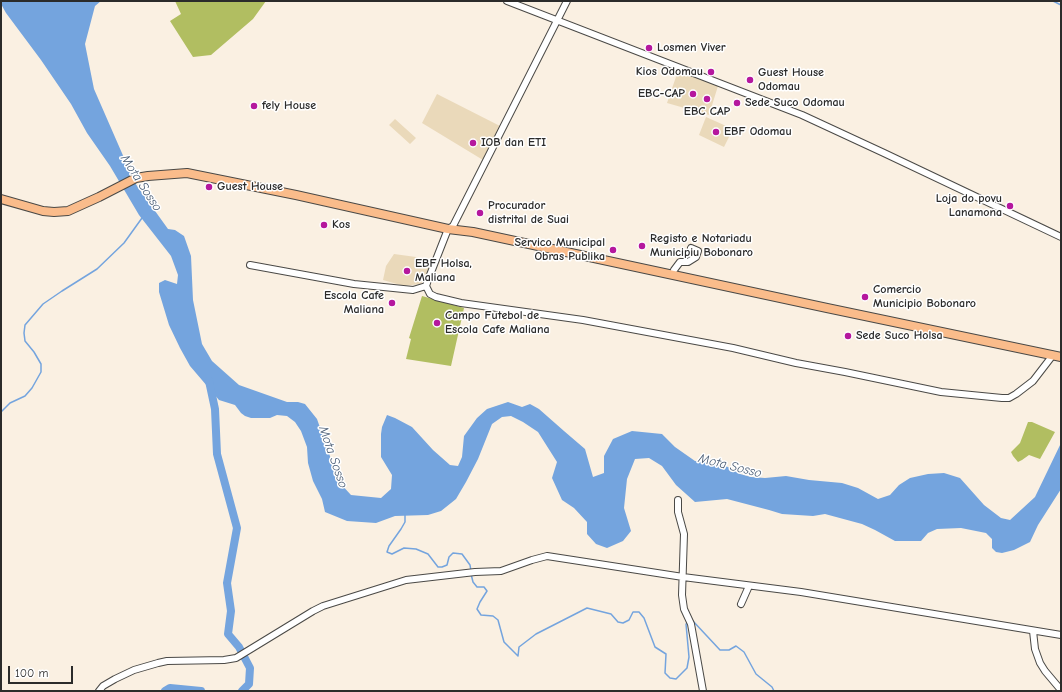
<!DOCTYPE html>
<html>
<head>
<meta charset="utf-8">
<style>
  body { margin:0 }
  #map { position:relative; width:1062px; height:692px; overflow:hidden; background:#faf0e2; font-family:"Comic Neue",sans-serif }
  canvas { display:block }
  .frame { position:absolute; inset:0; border:2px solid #2b2b2b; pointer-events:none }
  .scale { position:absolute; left:8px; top:666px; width:65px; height:18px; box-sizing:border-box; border:2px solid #2b2b2b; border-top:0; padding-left:5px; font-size:12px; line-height:14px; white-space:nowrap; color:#2b2b2b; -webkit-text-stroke:3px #fff; paint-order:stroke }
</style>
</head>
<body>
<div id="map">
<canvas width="1062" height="692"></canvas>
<div class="frame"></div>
<div class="scale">100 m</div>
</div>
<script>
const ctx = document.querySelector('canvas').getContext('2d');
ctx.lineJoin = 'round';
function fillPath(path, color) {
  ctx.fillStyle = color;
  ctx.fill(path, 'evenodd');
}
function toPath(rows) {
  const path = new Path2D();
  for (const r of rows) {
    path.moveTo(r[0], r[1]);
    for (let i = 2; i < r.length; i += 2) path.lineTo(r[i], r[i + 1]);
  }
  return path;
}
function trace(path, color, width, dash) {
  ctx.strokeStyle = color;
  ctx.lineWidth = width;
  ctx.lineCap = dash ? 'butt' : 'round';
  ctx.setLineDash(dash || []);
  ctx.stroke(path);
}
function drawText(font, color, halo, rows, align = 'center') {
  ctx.font = font + ' "Comic Neue",sans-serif';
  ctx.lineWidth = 3;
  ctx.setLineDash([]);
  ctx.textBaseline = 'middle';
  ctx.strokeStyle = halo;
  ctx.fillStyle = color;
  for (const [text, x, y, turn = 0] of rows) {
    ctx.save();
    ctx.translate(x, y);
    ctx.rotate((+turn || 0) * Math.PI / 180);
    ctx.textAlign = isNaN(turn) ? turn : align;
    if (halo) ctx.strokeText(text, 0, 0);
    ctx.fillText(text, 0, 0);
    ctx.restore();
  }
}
fillPath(toPath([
  [678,71,718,86,709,115,667,103],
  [437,94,500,126,483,160,422,123],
  [706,117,733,129,724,147,699,135],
  [395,119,416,138,410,144,389,125],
  [394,254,416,257,431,264,427,277,420,284,404,286,383,280,386,266]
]), '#ead9ba');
fillPath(toPath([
  [175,1,266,1,253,19,211,55,193,57,170,21,181,14],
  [422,296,464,308,451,366,406,359,411,339,409,338],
  [1028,422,1032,422,1055,432,1040,459,1029,455,1022,460,1018,462,1013,456,1011,452,1020,443]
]), '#b1be61');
fillPath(toPath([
  [1,1,101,1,95,6,85,44,94,89,135,183,168,229,175,230,184,236,191,256,193,300,202,344,212,361,239,385,287,402,298,402,305,404,317,419,339,482,351,495,381,498,391,489,392,475,381,457,381,434,382,427,387,415,395,418,412,427,433,450,450,465,458,466,462,457,464,436,477,418,487,409,508,402,522,407,530,404,539,409,564,431,585,449,593,477,604,473,604,456,613,439,632,431,662,434,675,447,695,461,721,464,730,468,740,474,751,477,765,478,786,476,809,480,842,483,858,488,878,499,890,495,899,485,910,478,928,474,944,473,960,478,984,505,1001,518,1010,520,1035,497,1061,443,1061,489,1038,525,1030,542,1014,550,1002,553,996,552,992,548,992,539,986,533,961,528,937,529,928,533,921,541,895,541,875,530,862,524,825,514,813,516,782,514,769,510,727,499,695,502,676,485,662,466,649,458,635,459,627,479,624,508,631,531,623,541,607,548,596,544,587,534,587,522,574,508,562,500,552,478,557,462,538,432,523,422,511,416,502,417,492,424,478,459,466,482,456,499,441,511,428,515,395,516,376,523,347,521,325,512,322,499,313,481,308,463,307,447,301,431,295,422,287,416,277,415,270,418,251,418,245,416,241,413,235,405,219,400,190,366,180,348,169,325,159,292,159,283,165,280,177,284,178,275,171,256,139,215,110,166,87,133,71,104,41,60,6,13,1,4]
]), '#74a4de');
trace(toPath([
  [1053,1,1061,5],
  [1,412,10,403,25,396,32,388,41,372,41,364,34,352,25,341,24,333,25,325,43,304,62,291,97,269,124,243,142,218],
  [405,515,405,522,401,529,389,546,387,552,392,554,404,548,416,549,428,554,438,567,442,567,447,565,449,557,453,553,462,554,470,565,471,571],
  [471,574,473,582,477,587,484,587,487,591,480,602,477,609,481,615,493,616,498,620,504,642,518,656,519,647,536,634,587,608,611,614,618,622,623,623,629,620,633,612,639,612,644,618,655,647,666,654,665,673,670,678,676,679,687,668,689,657,686,624,689,622],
  [692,620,720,650,729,650,736,646,744,652,756,674,772,687,774,691]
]), '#74a4de', 1.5);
trace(toPath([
  [209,381,215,409,217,454,237,528,227,583,231,611,228,634,239,647,250,668,249,684,242,691],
  [165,691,170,688,201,691]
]), '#74a4de', 8);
const minor = toPath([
  [507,1,802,115,884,153,1061,237],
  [567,1,453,226,448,229,428,280,426,286,430,294,436,297,461,303,583,320,733,348,796,363,845,372,941,392,1002,398,1009,398,1016,394,1033,381,1053,355],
  [250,265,354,284,413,290,426,286],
  [672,275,674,270,680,262,688,262,696,257,698,251,691,248],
  [678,500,678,512,684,534,682,595,684,609,691,624,703,691],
  [741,604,749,586],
  [1033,631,1035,649,1040,663,1045,671,1061,690],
  [99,691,103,686,115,679,134,670,158,663,167,661,224,660,236,658,313,611,323,606,406,580,475,572,501,571,532,560,547,556,683,577,801,592,1061,635]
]);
const major = toPath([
  [1,199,43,211,54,212,68,211,99,197,136,178,148,176,187,173,296,195,448,229,473,232,827,308,1061,357]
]);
trace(minor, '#4a4946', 8);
trace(major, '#4a4946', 10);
trace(minor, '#fff', 6);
trace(major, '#fabc8b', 8);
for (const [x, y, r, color] of [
  [649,48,4,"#b5179e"],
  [711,72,4,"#b5179e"],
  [750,80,4,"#b5179e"],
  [693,94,4,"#b5179e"],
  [707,99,4,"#b5179e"],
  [737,103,4,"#b5179e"],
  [254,106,4,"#b5179e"],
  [716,132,4,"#b5179e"],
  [473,143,4,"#b5179e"],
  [209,187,4,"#b5179e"],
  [1010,206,4,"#b5179e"],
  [480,213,4,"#b5179e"],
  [324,225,4,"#b5179e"],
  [642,246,4,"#b5179e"],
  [613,250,4,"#b5179e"],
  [407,271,4,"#b5179e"],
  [865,297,4,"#b5179e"],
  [392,303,4,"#b5179e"],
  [437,323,4,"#b5179e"],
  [848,336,4,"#b5179e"]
]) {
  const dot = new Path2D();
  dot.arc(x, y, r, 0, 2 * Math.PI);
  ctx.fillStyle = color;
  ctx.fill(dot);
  trace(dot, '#fff', 1.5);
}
drawText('bold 12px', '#2b2b2b', '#fff', [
  ["Losmen Viver",657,48],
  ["Kios Odomau",703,72,"right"],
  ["Guest House",758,73],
  ["Odomau",758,87],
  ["EBC-CAP",685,94,"right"],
  ["Sede Suco Odomau",745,103],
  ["fely House",262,106],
  ["EBC CAP",707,112,"center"],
  ["EBF Odomau",724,132],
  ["IOB dan ETI",481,143],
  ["Guest House",217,187],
  ["Loja do povu",1002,199,"right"],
  ["Lanamona",1002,213,"right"],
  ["Procurador",488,206],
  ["distrital de Suai",488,220],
  ["Kos",332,225],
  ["Registo e Notariadu",650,239],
  ["Municipiu Bobonaro",650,253],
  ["Servico Municipal",605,243,"right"],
  ["Obras Publika",605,257,"right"],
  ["EBF Holsa,",415,264],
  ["Maliana",415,278],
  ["Comercio",873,290],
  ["Municipio Bobonaro",873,304],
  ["Escola Cafe",384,296,"right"],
  ["Maliana",384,310,"right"],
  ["Campo Futebol de",445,316],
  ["Escola Cafe Maliana",445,330],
  ["Sede Suco Holsa",856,336]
], 'left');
drawText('italic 13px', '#485b73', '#fff', [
  ["Mota Sosso",141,183,57],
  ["Mota Sosso",333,457,71],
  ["Mota Sosso",730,466,14]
]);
</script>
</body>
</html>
